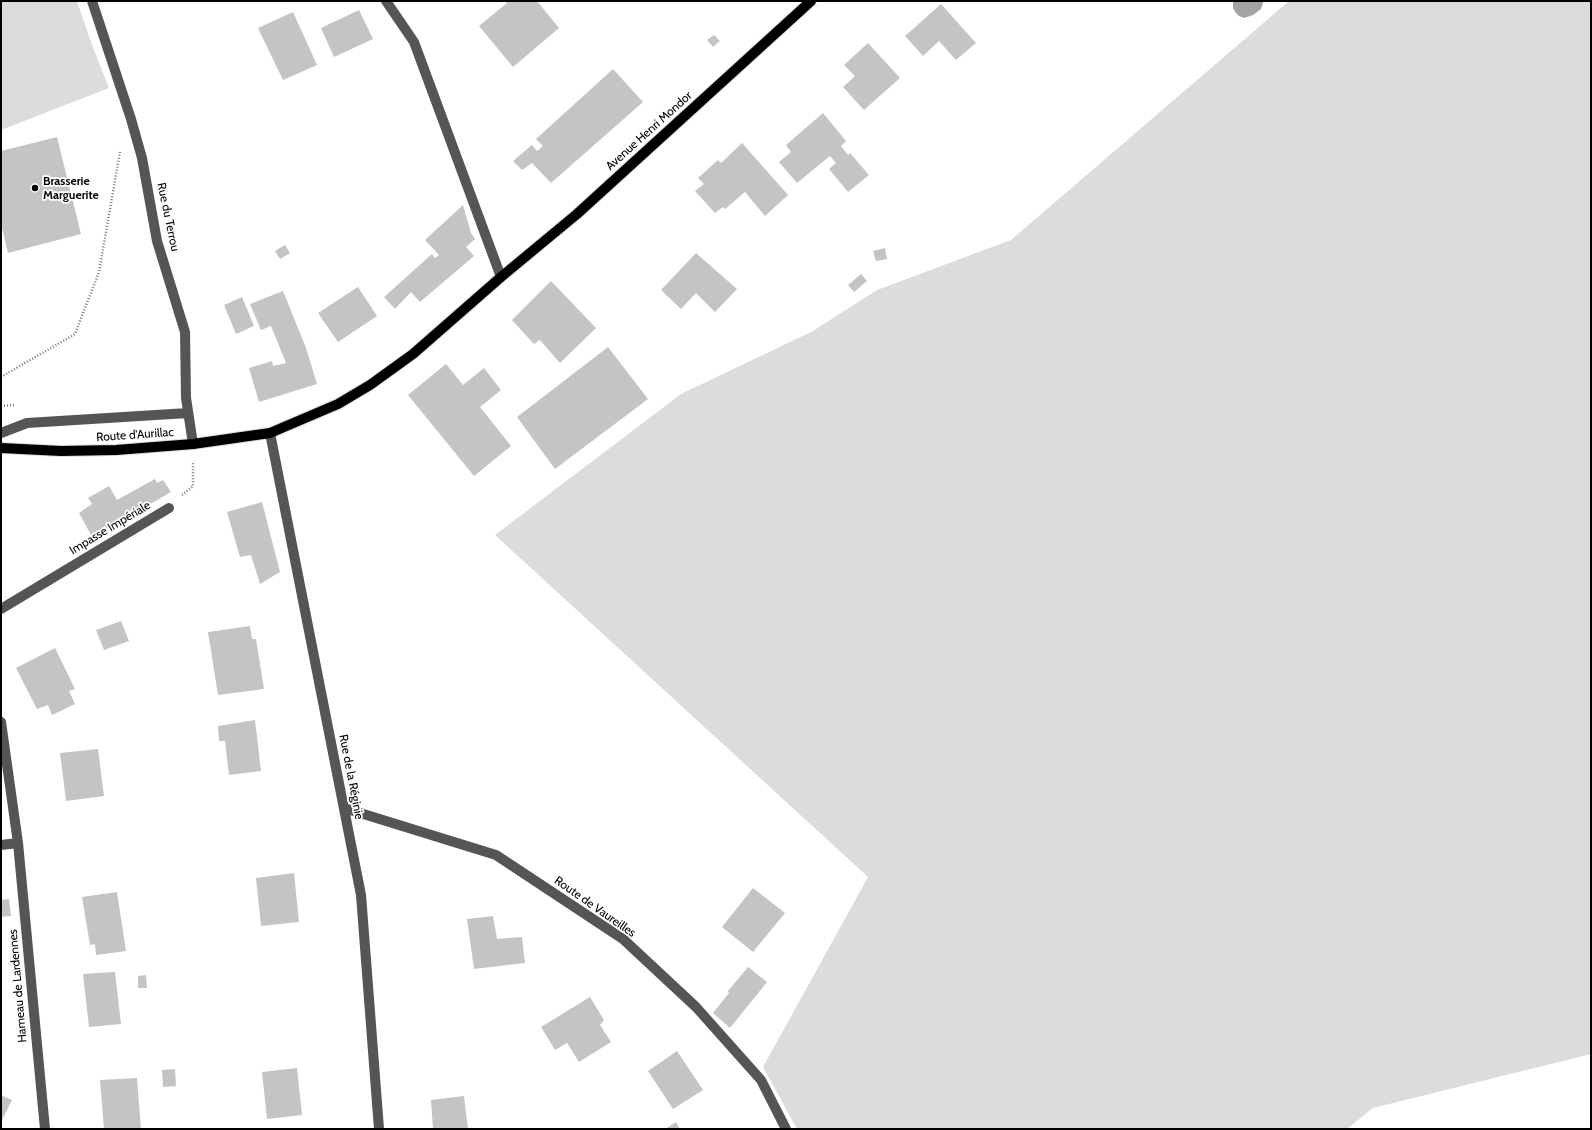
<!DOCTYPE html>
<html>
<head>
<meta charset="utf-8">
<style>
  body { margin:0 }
  #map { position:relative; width:1592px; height:1130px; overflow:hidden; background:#fff; font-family:Cabin,sans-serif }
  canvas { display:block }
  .frame { position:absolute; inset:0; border:2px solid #000; pointer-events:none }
</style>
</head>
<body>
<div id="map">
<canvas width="1592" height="1130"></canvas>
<div class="frame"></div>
</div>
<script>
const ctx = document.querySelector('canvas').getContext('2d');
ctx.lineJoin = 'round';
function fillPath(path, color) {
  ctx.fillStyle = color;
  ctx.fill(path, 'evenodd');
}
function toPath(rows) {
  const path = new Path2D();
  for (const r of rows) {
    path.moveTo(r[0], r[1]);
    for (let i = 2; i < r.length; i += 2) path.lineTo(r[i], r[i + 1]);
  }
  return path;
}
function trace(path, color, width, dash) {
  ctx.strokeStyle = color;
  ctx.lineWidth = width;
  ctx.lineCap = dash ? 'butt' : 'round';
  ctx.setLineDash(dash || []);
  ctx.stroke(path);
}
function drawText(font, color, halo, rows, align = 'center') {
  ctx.font = font + ' Cabin,sans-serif';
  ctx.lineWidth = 3.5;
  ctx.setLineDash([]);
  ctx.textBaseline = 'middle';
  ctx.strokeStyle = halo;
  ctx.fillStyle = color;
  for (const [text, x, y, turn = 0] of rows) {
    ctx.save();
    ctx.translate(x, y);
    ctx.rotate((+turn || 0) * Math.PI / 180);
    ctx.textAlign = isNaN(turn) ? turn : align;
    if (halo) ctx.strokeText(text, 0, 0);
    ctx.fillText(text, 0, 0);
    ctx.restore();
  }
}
fillPath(toPath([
  [1,1,77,1,92,45,109,88,1,130],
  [1289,1,1591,1,1591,1054,1373,1108,1347,1129,797,1129,763,1067,868,877,495,535,681,394,813,331,877,290,1011,240]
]), '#dcdcdc');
fillPath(toPath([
  [1233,1,1263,1,1263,3,1261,9,1253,15,1244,18,1239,16,1236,13,1233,8]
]), '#a3a3a3');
fillPath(toPath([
  [506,1,537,1,559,28,513,67,479,26,507,3],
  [941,4,976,43,956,60,939,41,923,56,905,36],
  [359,10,373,39,334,57,321,28],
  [293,12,317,65,283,80,258,28],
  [714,35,720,41,713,47,707,40],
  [868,43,900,78,864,110,843,87,855,76,844,65],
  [613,69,643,102,551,183,532,163,522,170,513,161,532,145,537,151,543,146,536,139],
  [823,113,846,141,841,146,848,155,850,153,869,175,848,192,829,169,836,163,830,156,797,183,779,162,791,152,786,145],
  [57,137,81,234,8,253,1,224,1,151],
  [742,143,788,195,765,216,745,192,725,209,723,207,715,213,695,191,704,184,698,178,718,160,721,163],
  [463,205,471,233,475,239,466,247,474,256,420,302,411,292,395,309,384,297,432,254,435,258,439,255,425,240],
  [285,245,290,253,280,259,275,251],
  [885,248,887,259,876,261,873,251],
  [696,253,737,289,715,312,696,293,681,309,661,290],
  [861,274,867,281,854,292,848,285],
  [551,281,596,328,560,363,540,340,534,344,512,320],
  [358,287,377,316,338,342,318,313],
  [283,291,306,348,317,384,259,402,249,368,272,361,273,366,286,363,271,326,261,330,250,304],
  [242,297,254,326,236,334,224,305],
  [608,347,648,399,555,469,517,417],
  [446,364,463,385,484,368,501,390,480,407,511,446,474,476,408,395],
  [155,479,157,483,163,480,171,492,107,529,105,526,91,535,79,513,92,504,88,498,109,486,117,500],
  [262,502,280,572,260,584,251,555,240,557,227,512],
  [121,621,129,641,104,650,96,630],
  [250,626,252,639,256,639,264,689,218,695,208,632],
  [55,648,75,689,69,691,75,704,52,715,48,705,37,709,16,668],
  [255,720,261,771,229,775,225,741,219,741,218,726],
  [98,749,104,796,66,801,60,753],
  [294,873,299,922,261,926,256,878],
  [753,888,785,913,753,952,722,927],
  [117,892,126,951,96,955,95,944,90,945,82,897],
  [9,899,11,916,1,917,1,900],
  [493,916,497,939,522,937,525,963,474,969,467,919],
  [748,967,767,982,730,1028,713,1013,729,993,728,991],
  [115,972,121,1024,89,1027,83,974],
  [146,975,147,988,138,988,138,976],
  [590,997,604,1020,600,1025,611,1042,579,1062,567,1043,555,1050,541,1027],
  [677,1051,703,1090,673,1109,648,1071],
  [297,1068,302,1115,267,1119,262,1072],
  [175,1069,176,1086,163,1087,162,1070],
  [137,1078,141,1129,104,1129,100,1080],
  [1,1095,12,1100,1,1122],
  [464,1096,468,1129,433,1129,431,1100],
  [676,1122,680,1129,665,1129]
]), '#c4c4c4');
const major = toPath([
  [1,448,61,451,116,450,193,444,270,433,338,404,370,385,413,354,501,277,577,214,811,1]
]);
trace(major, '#dbdbdb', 12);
trace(toPath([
  [1,377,75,334,99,272,120,152],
  [1,406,16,405],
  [182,495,193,486,193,463]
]), '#777', 2.5, [1, 2]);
trace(toPath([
  [92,1,131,119,142,158,157,241,185,332,186,398,193,444],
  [386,1,414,42,501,277],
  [1,433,27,423,188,413],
  [270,433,361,895,379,1129],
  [1,609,169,508],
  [1,722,18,843,45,1129],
  [344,808,496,855,623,939,696,1007,761,1080,786,1129],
  [1,845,18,843]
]), '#555', 10);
trace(major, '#000', 10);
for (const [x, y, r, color] of [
  [35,188,4,"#000"]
]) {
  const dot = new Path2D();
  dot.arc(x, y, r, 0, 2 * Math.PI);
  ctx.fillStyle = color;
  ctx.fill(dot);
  trace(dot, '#fff', 1.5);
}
drawText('12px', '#000', '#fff', [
  ["Avenue Henri Mondor",649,131,-42],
  ["Rue du Terrou",168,217,78],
  ["Route d'Aurillac",135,435,-4],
  ["Impasse Impériale",110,528,-31],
  ["Rue de la Réginie",351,777,79],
  ["Route de Vaureilles",595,907,35],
  ["Hameau de Lardennes",18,986,-95]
]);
drawText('bold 12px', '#000', '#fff', [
  ["Brasserie",43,181],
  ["Marguerite",43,195]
], 'left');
</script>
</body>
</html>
